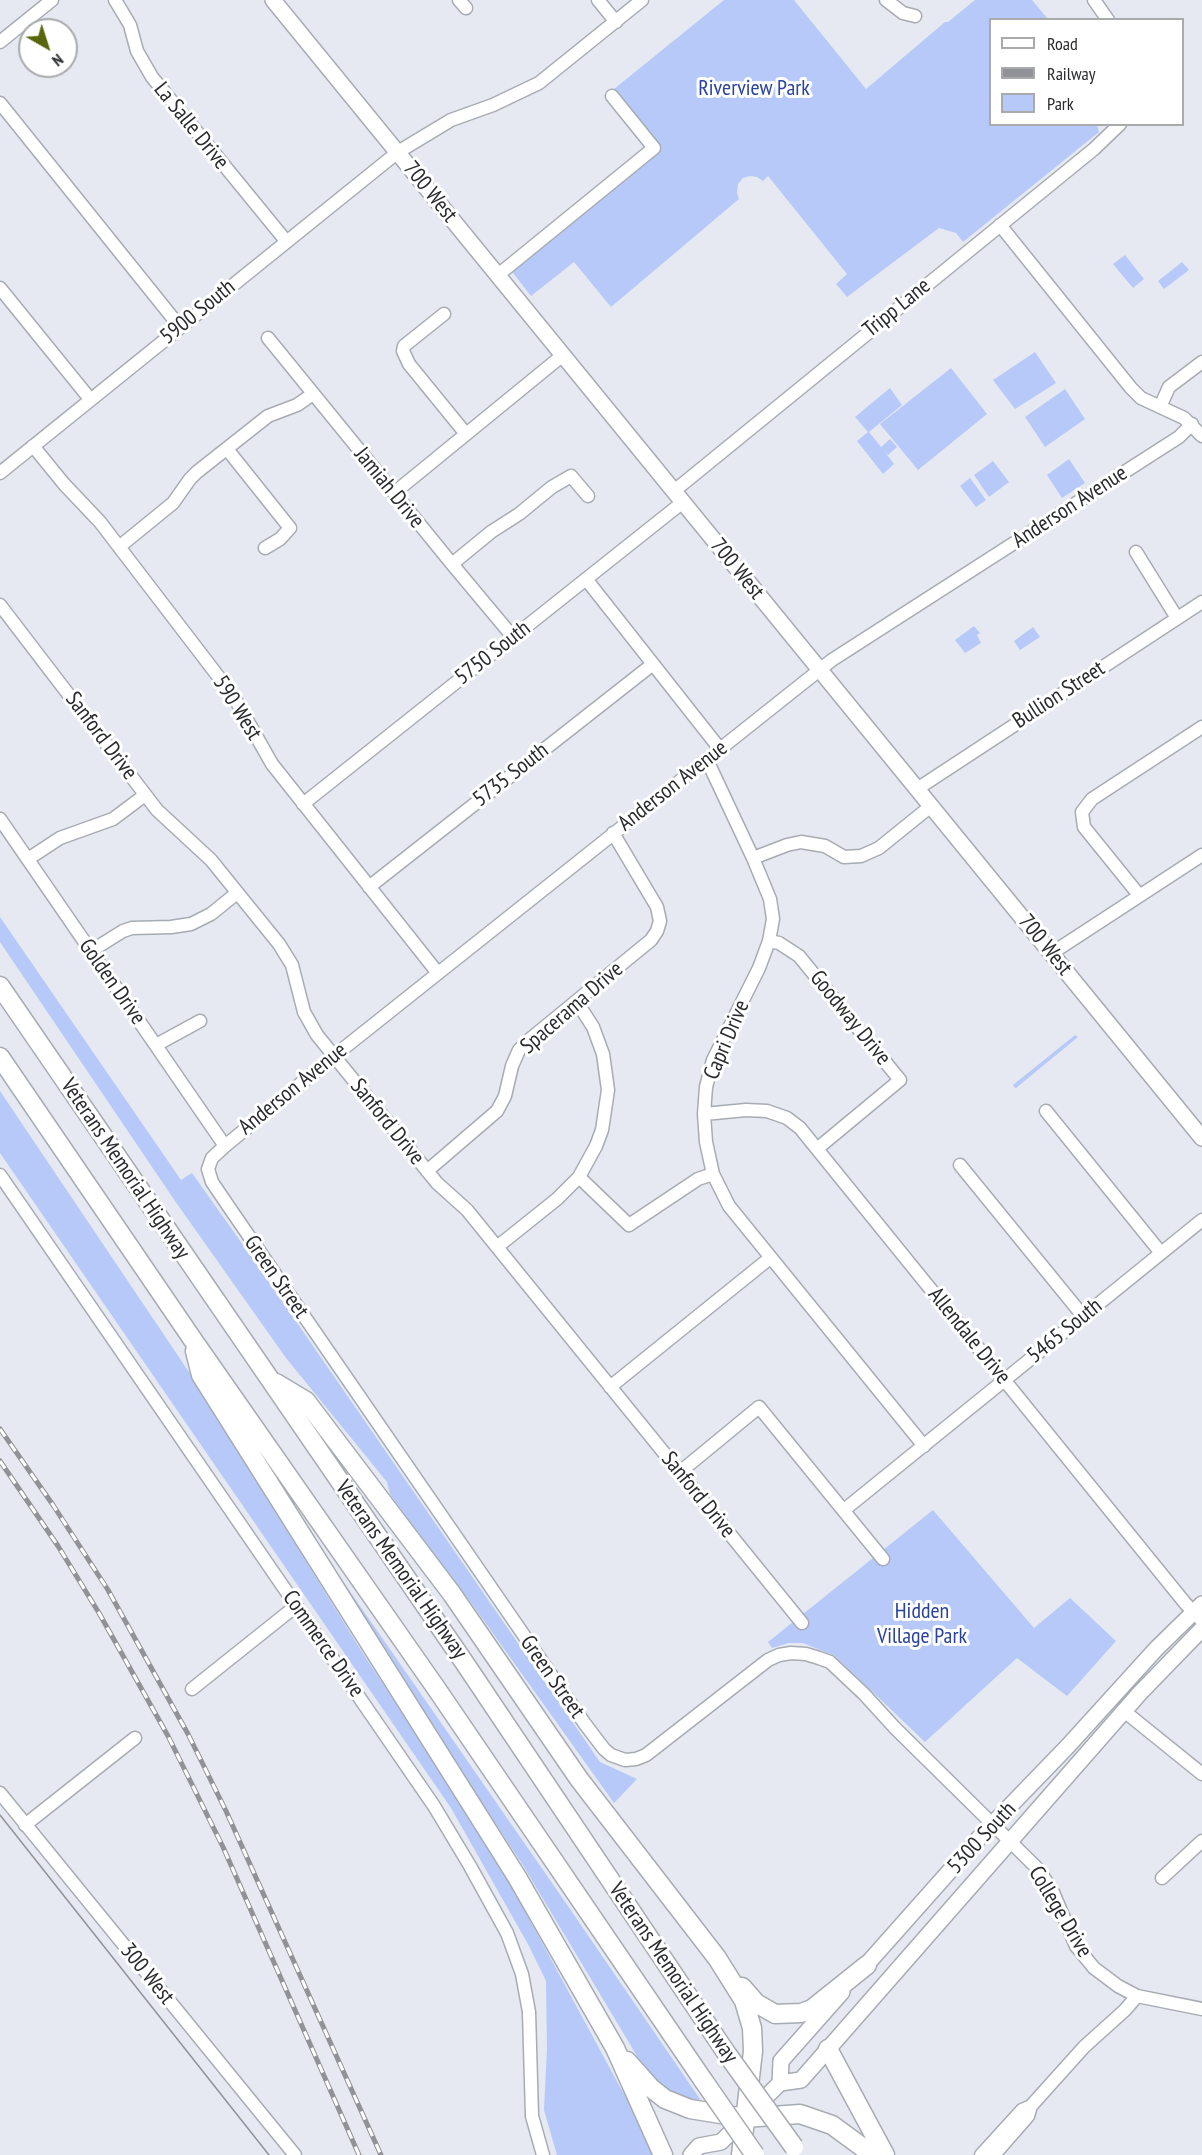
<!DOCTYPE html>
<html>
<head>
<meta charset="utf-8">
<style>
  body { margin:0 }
  #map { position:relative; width:1202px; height:2155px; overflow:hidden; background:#e6e9f1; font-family:"PT Sans Narrow",sans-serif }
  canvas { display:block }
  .legend { position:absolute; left:989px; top:18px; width:195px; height:108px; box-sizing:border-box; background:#fff; border:2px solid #a9aaab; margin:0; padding:8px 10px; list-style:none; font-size:18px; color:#292a2d }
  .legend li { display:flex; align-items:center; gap:12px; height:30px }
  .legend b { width:30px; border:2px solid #a9aaab }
  .north { position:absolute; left:18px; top:18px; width:60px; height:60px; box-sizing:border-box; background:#fff; border:2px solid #a9aaab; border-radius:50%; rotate:141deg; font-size:16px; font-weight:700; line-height:24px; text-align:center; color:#292a2d }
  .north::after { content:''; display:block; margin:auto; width:21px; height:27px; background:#5a660b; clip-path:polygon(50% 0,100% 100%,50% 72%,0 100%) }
</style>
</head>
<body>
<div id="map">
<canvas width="1202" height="2155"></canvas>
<ul class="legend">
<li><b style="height:8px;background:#fff"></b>Road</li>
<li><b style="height:8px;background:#909297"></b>Railway</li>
<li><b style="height:16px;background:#b6c9f8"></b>Park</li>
</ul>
<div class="north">N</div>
</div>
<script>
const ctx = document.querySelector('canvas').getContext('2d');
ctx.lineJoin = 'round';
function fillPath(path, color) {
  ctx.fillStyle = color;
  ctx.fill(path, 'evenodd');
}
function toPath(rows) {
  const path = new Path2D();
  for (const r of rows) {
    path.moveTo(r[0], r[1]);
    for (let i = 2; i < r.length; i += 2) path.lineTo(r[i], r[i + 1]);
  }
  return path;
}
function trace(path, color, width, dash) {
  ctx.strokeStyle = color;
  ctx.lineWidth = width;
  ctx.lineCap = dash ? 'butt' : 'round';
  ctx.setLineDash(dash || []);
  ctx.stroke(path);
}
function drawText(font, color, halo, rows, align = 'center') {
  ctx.font = font + ' "PT Sans Narrow",sans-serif';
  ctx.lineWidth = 6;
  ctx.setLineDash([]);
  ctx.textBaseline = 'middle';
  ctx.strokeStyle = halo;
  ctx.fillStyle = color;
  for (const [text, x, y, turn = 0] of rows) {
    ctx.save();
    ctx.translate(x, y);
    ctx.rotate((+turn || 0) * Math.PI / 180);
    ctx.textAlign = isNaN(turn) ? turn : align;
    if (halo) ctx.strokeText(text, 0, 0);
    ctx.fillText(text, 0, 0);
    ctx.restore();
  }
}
fillPath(toPath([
  [724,0,794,0,866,89,945,22,948,22,975,0,1032,0,1048,19,990,20,990,124,1097,125,1099,132,963,242,956,233,939,228,847,297,836,284,847,274,768,176,763,181,757,177,750,176,743,178,738,184,737,193,739,199,611,307,574,262,531,296,513,273,513,270,662,149,614,89],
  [1125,255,1144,279,1133,288,1113,264],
  [1182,262,1189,270,1164,289,1158,281],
  [1035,352,1056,383,1015,409,993,380],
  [951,368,987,414,918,470,880,424],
  [890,388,902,405,869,432,881,447,890,439,897,447,888,455,882,448,894,464,883,474,857,441,868,432,855,417],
  [1065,389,1085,419,1045,447,1025,417],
  [1069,459,1085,483,1062,498,1047,475],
  [993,461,1009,482,989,497,974,475],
  [970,478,986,500,976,507,960,486],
  [974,626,980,633,977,635,981,643,965,653,955,640],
  [1033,627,1040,637,1020,650,1014,641],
  [0,917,181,1180,192,1173,253,1259,600,1762,637,1779,614,1803,472,1604,396,1503,390,1494,387,1482,286,1358,175,1201,0,942],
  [1075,1035,1078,1037,1016,1088,1014,1087,1013,1085],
  [0,1091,193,1378,362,1652,491,1848,620,2087,649,2134,657,2155,557,2155,544,2110,547,2049,546,1981,529,1946,451,1808,0,1153],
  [933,1510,1034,1628,1070,1598,1116,1641,1067,1696,1017,1658,925,1742,835,1656,803,1643,789,1643,772,1648,768,1642],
  [326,1557,568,1906,702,2102,690,2099,669,2090,652,2077,643,2066,524,1867,322,1559]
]), '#b6c9f8');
const minor = toPath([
  [115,0,130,25,137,51,152,77,286,241],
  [459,0,466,8],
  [598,0,616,22],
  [886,0,903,13,915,16],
  [1094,0,1108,20],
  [0,42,52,0],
  [0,103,180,327],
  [1000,225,1131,388,1141,398,1184,418,1202,436],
  [498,275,654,148,612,96],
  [0,288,90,399],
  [444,314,404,346,403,351,409,364,466,434],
  [268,338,452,564,513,637],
  [1160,407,1169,387,1202,362],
  [1192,424,1179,437,832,660,334,1056,225,1146,212,1158,208,1169,212,1182,231,1210,585,1724,604,1749,611,1755,625,1760,636,1759,646,1755,768,1660,779,1655,791,1653,806,1654,819,1658,830,1662,864,1694,895,1728,1038,1869,1052,1890,1076,1946,1094,1968,1118,1986,1137,1996,1202,2009],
  [33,446,64,484,100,522,234,697,272,764,437,972],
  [227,449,290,528,280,539,265,548],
  [0,473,398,152,451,120,493,105,539,83,642,0],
  [674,491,1094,149,1120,124],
  [394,493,563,355],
  [119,547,173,503,190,479,197,472,268,416,297,405,313,394],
  [1136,552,1177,618],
  [452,564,491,532,519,514,552,487,571,476,588,496],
  [586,579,720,749],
  [0,605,157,810,211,860,279,944,292,965,304,1012,317,1035,334,1056,437,1183,467,1210,802,1623],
  [707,760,753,858,770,899,773,919,769,941,759,968,713,1060,706,1087,704,1114,706,1142,713,1174,729,1206,924,1446],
  [917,789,1202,602],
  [303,804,683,502],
  [0,819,225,1146],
  [753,858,787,845,801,842,825,846,844,857,861,856,879,848,931,806],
  [28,859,60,838,113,819,145,795],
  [369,887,653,664],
  [1139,895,1084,827,1082,812,1092,799,1202,727],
  [769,941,779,943,799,956,900,1080,818,1148],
  [91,951,123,931,132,928,171,927,191,924,211,914,237,893],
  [1052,953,1202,855],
  [156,1045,200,1021],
  [1046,1111,1161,1253],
  [704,1114,746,1110,767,1111,787,1118,800,1128,1185,1603,1202,1621],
  [960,1165,1083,1316],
  [427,1171,497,1111,505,1096,512,1066,519,1050,529,1040,651,940,657,931,660,921,657,907,613,833],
  [0,1175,434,1806,470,1866,507,1933,522,1974,529,2012,532,2116,543,2155],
  [579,1177,629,1225,698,1179,713,1174],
  [497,1247,557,1199,579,1177,596,1146,602,1130,608,1090,603,1054,593,1027,577,1002],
  [610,1387,770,1258],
  [680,1472,759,1407,883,1559],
  [844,1510,1202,1220],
  [192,1689,296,1606],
  [1124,1711,1202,1774],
  [0,1793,295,2155],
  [25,1825,135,1738],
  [1162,1878,1202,1841],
  [981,2155,1022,2110,1031,2106,1084,2047,1125,2010,1137,1996],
  [994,2155,1028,2116,1031,2106]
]);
const major = toPath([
  [273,0,1202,1138],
  [860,1972,979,1838,1067,1747,1156,1649,1202,1604],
  [780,2083,781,2061,842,1992],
  [691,2155,699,2146,721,2142,780,2083,801,2080,1139,1694,1202,1629]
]);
const highway = toPath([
  [0,986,464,1662,727,2054],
  [0,1057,193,1340,436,1688,703,2080],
  [195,1351,201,1375,517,1877,615,2048,663,2155],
  [276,1383,306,1401,452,1594,579,1779,717,1958,744,2001,752,2028,753,2051,741,2155],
  [742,1987,756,2003,775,2014,801,2013,812,2009,867,1965],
  [828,2049,885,2155],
  [627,2061,651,2088,665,2099,690,2109,745,2118,800,2114,832,2125,873,2155]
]);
trace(minor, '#a7abb2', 15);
trace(major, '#a7abb2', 18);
trace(highway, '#a7abb2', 21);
trace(minor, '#fff', 12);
trace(major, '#fff', 15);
trace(highway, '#fff', 18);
trace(toPath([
  [0,1815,269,2155]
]), '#909297', 1.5);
const rail = toPath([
  [0,1429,53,1505,108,1590,188,1734,226,1811,381,2155],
  [0,1461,58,1546,99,1613,168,1736,223,1847,359,2155]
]);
trace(rail, '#909297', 5);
trace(rail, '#fff', 3, [9]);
const highwayBridge = toPath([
  [727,2054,794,2147],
  [703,2080,755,2155]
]);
trace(highwayBridge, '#a7abb2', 21, []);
trace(highwayBridge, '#fff', 18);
drawText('22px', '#2a439f', '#fff', [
  ["Riverview Park",754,89],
  ["Hidden",922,1612],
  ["Village Park",922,1637]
]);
drawText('22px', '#292a2d', '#fff', [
  ["La Salle Drive",191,126,51],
  ["700 West",430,192,51],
  ["Tripp Lane",897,308,-39],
  ["5900 South",198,312,-39],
  ["Jamiah Drive",389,488,51],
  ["Anderson Avenue",1070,507,-33],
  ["700 West",737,569,51],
  ["5750 South",493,653,-38],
  ["Bullion Street",1059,695,-33],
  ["590 West",237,708,58],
  ["Sanford Drive",101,736,53],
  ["5735 South",511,775,-38],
  ["Anderson Avenue",673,786,-38],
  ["700 West",1045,945,51],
  ["Golden Drive",112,982,55],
  ["Spacerama Drive",572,1008,-41],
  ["Goodway Drive",850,1018,51],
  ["Capri Drive",727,1040,-67],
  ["Anderson Avenue",293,1089,-39],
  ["Sanford Drive",387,1122,51],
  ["Veterans Memorial Highway",125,1169,56],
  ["Green Street",276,1277,55],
  ["5465 South",1065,1331,-39],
  ["Allendale Drive",969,1336,51],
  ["Sanford Drive",698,1495,51],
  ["Veterans Memorial Highway",401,1570,55],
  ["Commerce Drive",323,1644,55],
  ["Green Street",552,1677,55],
  ["5300 South",982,1838,-47],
  ["College Drive",1060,1912,59],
  ["Veterans Memorial Highway",673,1973,56],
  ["300 West",147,1974,51]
]);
</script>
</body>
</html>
